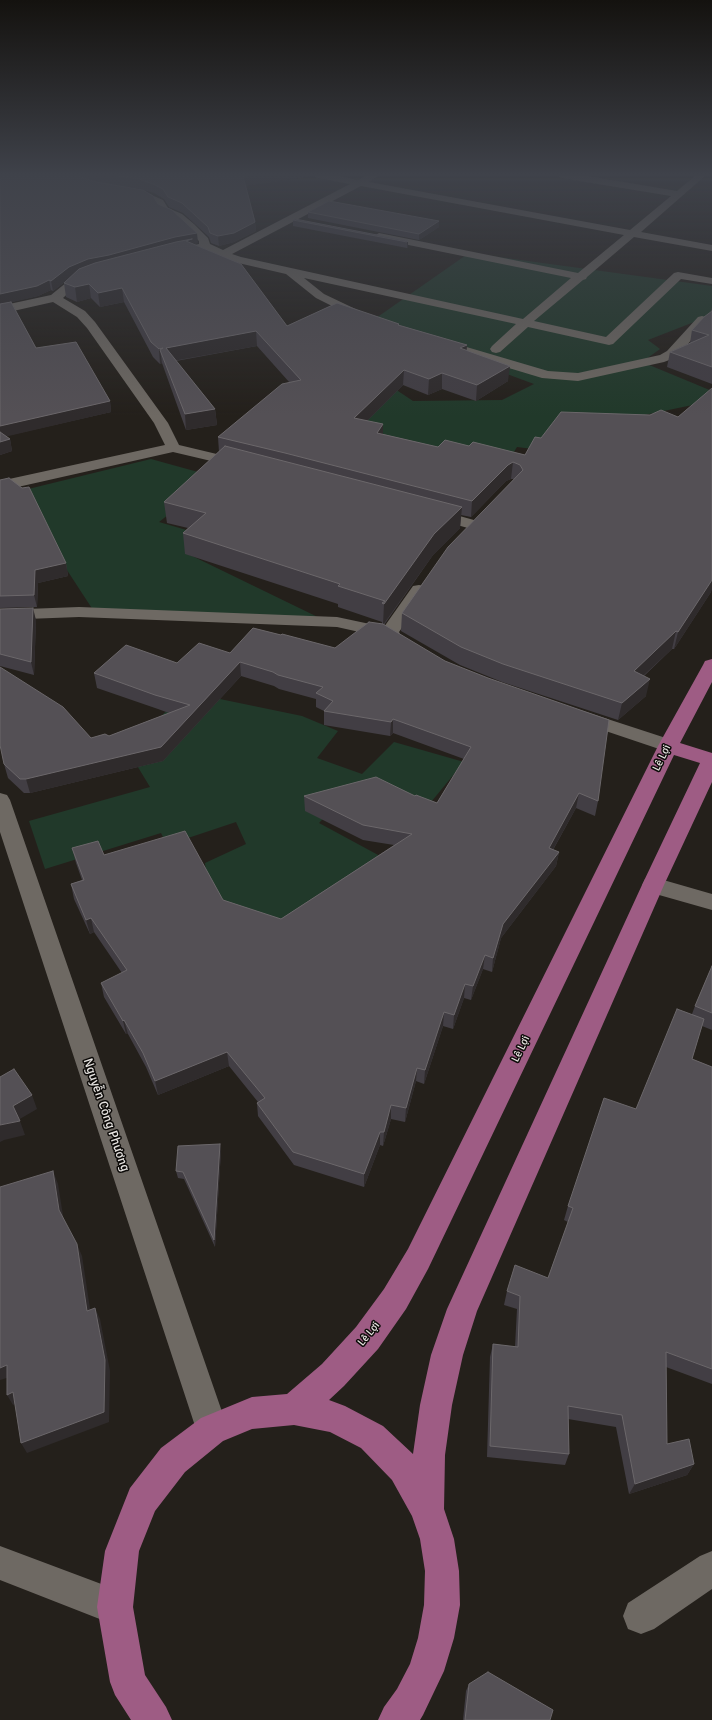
<!DOCTYPE html>
<html>
<head>
<meta charset="utf-8">
<style>
  body { margin:0 }
  canvas { display:block; background:#24201b }
</style>
</head>
<body>
<canvas width="712" height="1720"></canvas>
<script>
const ctx = document.querySelector('canvas').getContext('2d');
ctx.lineJoin = 'round';
function fillPath(path, color) {
  ctx.fillStyle = color;
  ctx.fill(path, 'evenodd');
}
function toPath(rows) {
  const path = new Path2D();
  for (const r of rows) {
    path.moveTo(r[0], r[1]);
    for (let i = 2; i < r.length; i += 2) path.lineTo(r[i], r[i + 1]);
  }
  return path;
}
function trace(path, color, width, dash) {
  ctx.strokeStyle = color;
  ctx.lineWidth = width;
  ctx.lineCap = dash ? 'butt' : 'round';
  ctx.setLineDash(dash || []);
  ctx.stroke(path);
}
function drawText(font, color, halo, rows, align = 'center') {
  ctx.font = font + ' Signika,sans-serif';
  ctx.lineWidth = 3;
  ctx.setLineDash([]);
  ctx.textBaseline = 'middle';
  ctx.strokeStyle = halo;
  ctx.fillStyle = color;
  for (const [text, x, y, turn = 0] of rows) {
    ctx.save();
    ctx.translate(x, y);
    ctx.rotate((+turn || 0) * Math.PI / 180);
    ctx.textAlign = isNaN(turn) ? turn : align;
    if (halo) ctx.strokeText(text, 0, 0);
    ctx.fillText(text, 0, 0);
    ctx.restore();
  }
}
fillPath(toPath([
  [469,253,712,286,712,315,648,340,660,349,642,362,712,391,712,401,591,426,558,452,517,447,506,465,366,433,341,350,380,379,413,401,502,400,534,384,369,323],
  [151,459,216,477,159,522,207,536,188,554,328,622,95,613,16,492],
  [186,692,302,716,338,731,317,758,362,774,394,742,464,762,422,813,357,783,319,823,380,856,299,923,202,903,207,882,205,863,246,844,236,822,167,845,161,833,45,869,29,821,150,787,127,749]
]), '#21392a');
fillPath(toPath([
  [313,175,335,175,358,180,367,175,379,175,369,182,630,230,671,196,561,178,557,175,582,175,677,191,696,175,706,175,641,232,712,245,712,251,634,237,587,277,586,279,583,280,534,321,606,337,674,273,678,272,712,278,712,284,681,279,613,344,609,345,528,327,500,352,496,353,492,352,490,349,492,346,516,324,304,278,324,294,366,314,368,317,366,320,362,321,316,298,286,274,234,262,204,249,171,256,167,255,166,253,167,251,199,244,199,241,174,218,160,212,155,204,138,196,126,195,121,192,126,189,140,190,163,200,168,208,182,214,194,224,208,238,210,244,223,250,350,184,317,178,313,175],
  [361,186,624,235,578,273,379,233,374,236,379,239,571,278,523,319,241,257,232,254,361,186],
  [90,271,94,272,96,274,94,276,80,282,63,298,85,311,95,322,168,423,179,445,246,461,248,464,246,467,241,468,173,452,0,491,0,481,165,445,154,423,87,328,77,317,53,302,0,314,0,306,51,295,72,278,90,271],
  [702,316,706,317,708,320,677,357,664,362,578,381,542,378,449,350,447,347,449,344,453,343,548,371,578,373,660,355,667,351,698,317,702,316],
  [431,508,481,522,483,525,481,528,475,530,425,516,423,513,425,510,431,508],
  [419,585,425,586,428,590,399,632,400,634,397,638,391,639,337,627,79,617,0,620,0,610,79,607,337,617,384,627,413,586,419,585],
  [580,710,675,741,678,746,675,751,668,752,573,720,570,716,573,712,580,710],
  [0,793,7,795,10,800,228,1429,223,1440,212,1445,201,1440,196,1429,0,832,0,793],
  [653,877,712,894,712,910,645,891,642,885,645,879,653,877],
  [0,1546,128,1594,133,1607,128,1620,115,1625,0,1580,0,1546],
  [712,1551,712,1589,654,1629,641,1634,628,1629,623,1616,628,1603,700,1556,712,1551]
]), '#6e6963');
fillPath(toPath([
  [712,659,712,682,680,743,712,753,712,782,664,885,477,1311,463,1355,452,1405,445,1455,444,1509,454,1539,459,1571,460,1605,454,1638,444,1671,423,1715,420,1720,378,1720,384,1707,397,1689,410,1664,418,1638,424,1605,425,1571,420,1539,412,1516,392,1480,361,1448,330,1432,294,1425,252,1429,223,1441,185,1472,155,1511,139,1551,133,1607,145,1675,166,1707,172,1720,131,1720,115,1695,110,1682,97,1607,105,1551,130,1488,161,1448,201,1418,252,1397,287,1394,322,1364,356,1327,384,1289,408,1249,658,746,703,665,705,661,712,659],
  [674,755,700,763,642,885,447,1309,431,1355,420,1405,413,1454,383,1426,345,1406,329,1400,344,1386,378,1349,406,1309,428,1269,674,755]
]), '#9e5c84');
fillPath(toPath([
  [0,175,158,204,198,243,193,244,287,326,399,325,467,345,466,350,508,381,476,401,442,389,428,395,403,385,367,421,383,424,383,434,438,447,469,446,525,455,711,592,674,649,672,649,644,676,646,696,618,720,502,682,460,665,401,631,402,613,514,479,511,479,506,481,471,517,461,515,460,528,433,555,384,625,598,801,595,816,576,808,553,850,559,852,556,866,501,938,492,972,483,969,471,1000,464,998,453,1029,443,1026,424,1084,416,1081,405,1122,391,1119,383,1146,380,1145,364,1187,294,1165,258,1116,257,1103,258,1102,229,1066,158,1095,146,1067,128,1034,126,1034,104,997,101,983,122,973,94,932,90,934,74,899,71,884,82,880,76,863,72,848,104,855,223,900,281,919,394,845,363,840,305,811,304,796,415,796,437,803,464,759,393,733,390,736,324,725,324,711,316,707,316,699,279,689,274,686,241,676,163,761,30,793,24,793,8,778,4,764,91,738,109,736,169,713,158,709,97,688,94,673,177,663,230,653,335,648,382,624,382,622,338,607,338,604,185,554,183,533,188,528,167,523,164,502,219,452,218,437,290,383,257,346,176,361,215,409,217,425,186,430,162,363,160,364,153,357,124,302,100,307,91,298,77,302,66,297,64,283,66,281,53,291,51,290,38,296,11,302,36,348,110,401,111,412,6,436,10,439,12,451,0,455],
  [76,175,312,175,312,176,246,185,255,222,256,231,234,242,219,246,211,243,209,237,183,213,169,207,164,199,154,193,140,189,99,183],
  [308,212,439,227,419,240,308,218],
  [293,220,408,241,408,248,407,248,293,226],
  [712,307,712,384,667,367,670,352,690,343,692,330,711,312],
  [0,480,66,563,68,576,38,583,37,607,0,608],
  [0,609,36,620,34,675,0,666],
  [712,966,712,1030,702,1026,692,1059,712,1067,712,1384,666,1367,667,1444,694,1464,687,1475,629,1494,616,1427,568,1419,569,1454,565,1465,487,1457,490,1357,493,1344,515,1347,517,1309,504,1305,507,1291,548,1278,568,1222,564,1220,568,1206,636,1109,692,1014,695,1006],
  [221,1151,215,1247,184,1179,178,1178,176,1171],
  [469,1684,550,1720,463,1720,466,1691]
]), '#423e44');
fillPath(toPath([
  [251,175,312,175,312,176,244,186,243,176],
  [439,221,439,227,419,240,419,234],
  [255,222,256,231,234,242,219,246,218,236],
  [197,233,198,243,71,277,53,291,51,281,69,267,88,259,175,237],
  [408,241,408,248,407,248,407,242],
  [49,280,51,290,38,296,0,305,0,294],
  [89,284,91,298,77,302,75,287],
  [122,288,124,302,100,307,98,293],
  [256,331,257,346,167,362,166,348],
  [467,345,466,360,460,348],
  [163,348,160,350,162,363,160,364,159,349],
  [510,366,508,381,476,401,477,385],
  [404,370,403,385,354,434,354,418],
  [442,373,442,389,428,395,429,379],
  [110,401,111,412,0,438,0,426],
  [215,409,217,425,186,430,185,414],
  [383,424,383,440,377,433],
  [10,439,12,451,0,455,0,442],
  [513,462,511,479,506,481,471,517,472,501,508,465],
  [462,507,460,528,433,555,383,625,384,604,434,534],
  [66,563,68,576,38,583,37,607,34,595,35,570],
  [712,580,712,590,711,592,674,649,678,632],
  [33,608,36,620,34,675,31,662],
  [676,631,672,649,630,688,634,671],
  [240,662,241,676,163,761,30,793,26,779,161,747],
  [650,679,646,696,618,720,622,703],
  [393,719,393,733,390,736,391,722],
  [579,793,576,808,546,862,549,848],
  [559,852,556,866,501,938,492,972,493,958,503,924],
  [91,918,94,932,90,934,86,920],
  [485,955,483,969,471,1000,473,986],
  [465,984,464,998,453,1029,454,1015],
  [444,1012,443,1026,424,1084,425,1070],
  [124,1020,128,1034,126,1034,123,1021],
  [227,1052,229,1066,158,1095,155,1081],
  [417,1068,416,1081,405,1122,406,1108],
  [32,1095,37,1109,18,1120,13,1106],
  [391,1105,391,1119,383,1146,384,1132],
  [20,1121,25,1135,4,1140,0,1142,0,1125],
  [380,1132,380,1145,364,1187,364,1174],
  [220,1144,221,1151,215,1247,214,1240],
  [53,1171,58,1184,64,1222,59,1210],
  [77,1244,82,1256,92,1322,87,1311],
  [95,1308,100,1319,110,1371,109,1422,27,1453,21,1443],
  [7,1365,13,1376,0,1380,0,1368],
  [13,1392,19,1402,13,1405,7,1395],
  [694,1464,687,1475,629,1494,635,1484]
]), '#2f2b2c');
const building = toPath([
  [0,175,75,175,96,182,143,190,153,196,158,204,172,210,197,233,175,237,109,255,88,259,69,267,51,281,49,280,37,286,0,294,0,175],
  [112,175,251,175,243,176,255,222,234,233,218,236,210,233,208,227,182,203,168,197,163,189,153,184,139,179,112,175],
  [329,201,439,221,419,234,308,212,329,201],
  [295,219,408,241,407,242,293,220,295,219],
  [192,239,186,241,241,264,287,326,337,303,399,324,398,325,467,345,460,348,510,366,477,385,442,373,429,379,404,370,354,418,383,424,377,433,438,447,445,440,469,446,473,442,525,455,535,437,541,438,561,412,650,415,661,410,678,417,712,388,712,580,678,632,676,631,634,671,650,679,622,703,503,664,461,647,402,613,448,547,523,470,520,465,513,462,508,465,472,501,285,453,218,437,282,384,301,380,256,331,166,348,215,409,185,414,160,350,163,348,159,349,151,342,122,288,98,293,89,284,75,287,64,283,79,269,95,263,176,242,192,239],
  [11,302,36,348,76,342,110,401,0,426,0,304,11,302],
  [712,311,712,367,670,352,709,335,692,330,704,317,712,311],
  [0,432,10,439,0,442,0,432],
  [225,446,462,507,434,534,384,604,382,603,385,601,338,586,340,584,183,533,206,513,164,502,225,446],
  [9,478,22,488,29,487,66,563,35,570,34,595,0,596,0,480,9,478],
  [33,608,31,662,0,654,0,609,33,608],
  [369,622,383,624,445,661,488,678,609,720,598,801,579,793,549,848,559,852,503,924,493,958,485,955,473,986,465,984,454,1015,444,1012,425,1070,417,1068,406,1108,391,1105,384,1132,380,1132,364,1174,293,1152,257,1103,265,1098,227,1052,155,1081,143,1053,124,1020,123,1021,101,983,127,970,91,918,86,920,71,884,84,880,72,848,98,841,104,855,185,831,223,900,281,919,412,834,363,825,304,796,376,777,415,796,416,795,437,803,471,747,393,719,391,722,324,711,333,701,316,693,323,687,278,675,273,672,240,662,161,747,26,779,20,779,4,764,0,745,0,667,63,707,91,738,105,734,109,736,190,705,155,695,94,673,126,645,177,663,199,643,230,653,253,628,281,635,282,634,335,648,369,622],
  [712,966,712,1013,695,1006,712,966],
  [677,1009,704,1019,692,1059,712,1067,712,1369,666,1352,667,1444,689,1439,694,1464,635,1484,622,1415,568,1406,569,1454,490,1446,493,1344,518,1347,520,1296,507,1291,515,1265,548,1278,573,1208,568,1206,604,1098,636,1109,677,1009],
  [14,1069,32,1095,13,1106,20,1121,0,1125,0,1077,14,1069],
  [220,1144,214,1240,183,1172,176,1171,178,1146,220,1144],
  [53,1171,59,1210,77,1244,87,1311,95,1308,105,1360,104,1412,21,1443,13,1392,7,1395,7,1365,0,1368,0,1187,53,1171],
  [488,1672,553,1710,550,1720,465,1720,469,1684,488,1672]
]);
fillPath(building, '#545055');
trace(building, '#6b676a', 1);
const sky = ctx.createLinearGradient(0, 0, 0, 416);
sky.addColorStop(0, '#14120f');
sky.addColorStop(0.42, '#3f424a');
sky.addColorStop(1, '#3f424a00');
ctx.fillStyle = sky;
ctx.fillRect(0, 0, 712, 416);
drawText('11px', '#e6e3e0', '#0c0a08', [
  ["Lê Lợi",662,758,-64],
  ["Lê Lợi",521,1049,-64],
  ["Lê Lợi",369,1334,-51]
]);
drawText('13px', '#e6e3e0', '#0c0a08', [
  ["Nguyễn Công Phương",106,1115,71]
]);
</script>
</body>
</html>
